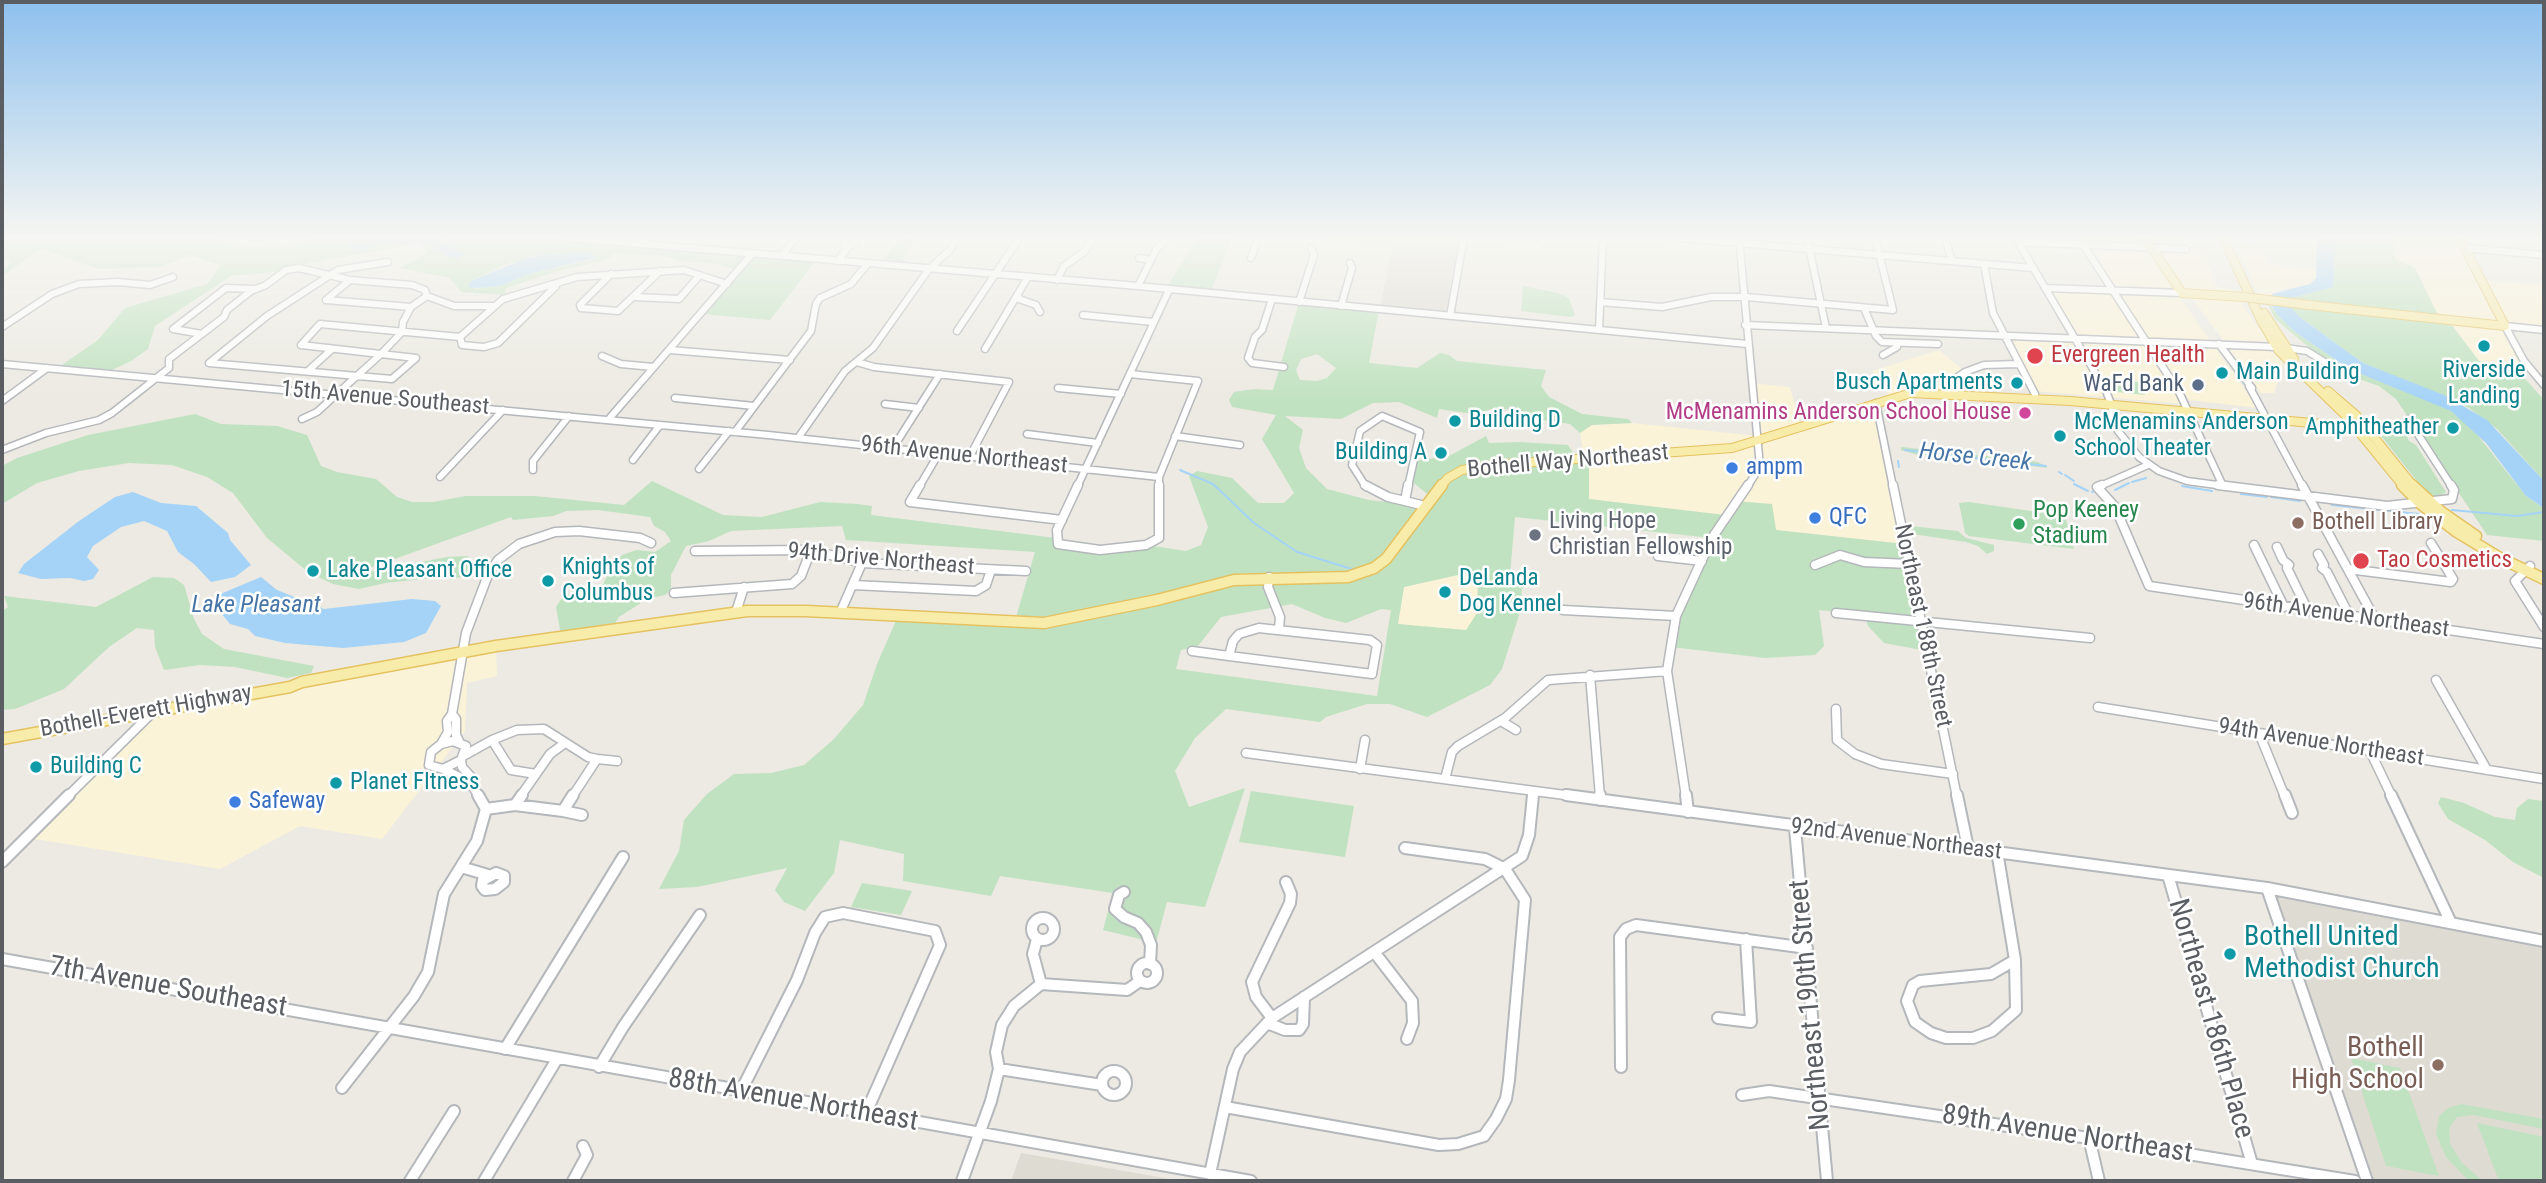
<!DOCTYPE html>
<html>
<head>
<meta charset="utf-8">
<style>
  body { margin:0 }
  #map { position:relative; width:2546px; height:1183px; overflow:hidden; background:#eceae2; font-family:"Roboto Condensed",sans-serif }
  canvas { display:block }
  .frame { position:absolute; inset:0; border:4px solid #5a5d61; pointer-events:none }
</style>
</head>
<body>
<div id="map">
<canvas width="2546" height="1183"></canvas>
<div class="frame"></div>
</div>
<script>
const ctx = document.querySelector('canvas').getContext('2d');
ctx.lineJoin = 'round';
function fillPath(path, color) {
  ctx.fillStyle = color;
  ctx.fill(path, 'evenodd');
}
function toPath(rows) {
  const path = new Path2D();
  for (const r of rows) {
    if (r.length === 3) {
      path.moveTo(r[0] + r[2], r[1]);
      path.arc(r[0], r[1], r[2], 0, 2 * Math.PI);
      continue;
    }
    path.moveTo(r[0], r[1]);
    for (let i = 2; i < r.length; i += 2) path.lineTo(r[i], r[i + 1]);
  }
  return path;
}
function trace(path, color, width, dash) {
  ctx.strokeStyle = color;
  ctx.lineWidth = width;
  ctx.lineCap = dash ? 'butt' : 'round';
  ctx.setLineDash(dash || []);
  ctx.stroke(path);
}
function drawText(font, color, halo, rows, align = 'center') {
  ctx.font = font + ' "Roboto Condensed",sans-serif';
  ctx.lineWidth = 5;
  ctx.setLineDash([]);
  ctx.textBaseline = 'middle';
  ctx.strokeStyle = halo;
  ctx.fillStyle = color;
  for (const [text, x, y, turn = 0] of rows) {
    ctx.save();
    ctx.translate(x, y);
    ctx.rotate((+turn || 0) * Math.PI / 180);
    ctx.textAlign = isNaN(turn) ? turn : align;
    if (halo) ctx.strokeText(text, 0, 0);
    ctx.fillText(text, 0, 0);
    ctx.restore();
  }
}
fillPath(toPath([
  [2078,237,2177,237,2183,239,2188,247,2202,247,2216,286,2235,291,2238,297,2182,293,2151,247,2145,249,2174,290,2145,288,2178,295,2258,408,2189,400,2118,293,2185,404,2034,391,2004,336,2075,339,2045,288,2114,291],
  [2393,237,2460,237,2482,280,2544,285,2544,330,2506,326,2527,366,2479,361,2448,320,2440,319,2395,259],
  [2235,243,2262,245,2269,264,2316,269,2316,278,2310,284,2279,290,2270,296,2258,293],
  [2191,297,2238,299,2268,341,2223,340],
  [2228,347,2264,349,2275,354,2283,365,2274,393,2261,393],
  [1939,350,1963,370,1948,379,1949,388,1946,389,1919,389,1891,398,1872,371],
  [1751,383,1790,387,1801,428,1876,403,1905,544,1775,530,1772,505,1725,515,1588,499,1589,459,1584,458,1580,433,1592,425,1632,423,1758,436],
  [1467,573,1478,580,1477,613,1467,630,1459,632,1398,624,1404,587],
  [496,646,497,676,467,683,465,731,382,839,300,826,220,869,29,838,155,710]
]), '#fbf3d8');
fillPath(toPath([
  [1324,237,1464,237,1459,270,1453,270,1446,311,1438,313,1380,308,1392,246,1323,241],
  [2275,897,2544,948,2544,1181,2372,1181],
  [1021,1153,1119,1170,1181,1181,1011,1181]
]), '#dedbd3');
fillPath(toPath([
  [2,237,218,237,217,239,233,245,264,248,293,245,312,237,353,237,345,243,350,249,357,251,389,243,423,242,446,256,449,242,437,237,561,237,817,259,770,320,702,314,739,271,718,264,681,261,665,256,615,254,606,260,562,270,506,288,505,295,461,292,450,278,400,268,428,253,420,243,305,264,283,271,231,276,155,326,148,349,131,361,102,375,53,371,98,340,125,308,207,284,221,265,191,255,159,267,99,269,41,249,2,276,2,270,12,263,2,256],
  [589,253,594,255,596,259,528,274,500,286,475,289,471,281,504,265,524,259,545,254],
  [901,237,916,237,904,257,903,267,879,264],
  [1198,237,1233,237,1211,291,1167,287],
  [2336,237,2393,237,2395,259,2415,268,2440,319,2448,320,2479,361,2513,365,2544,400,2544,481,2497,429,2469,408,2363,363,2301,318,2289,306,2291,298,2333,287],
  [1523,286,1558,293,1569,298,1575,315,1571,317,1521,311],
  [1299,302,1379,310,1369,363,1417,368,1440,353,1449,355,1457,361,1546,370,1541,386,1549,397,1582,414,1628,419,1632,423,1592,425,1580,433,1570,424,1523,417,1512,410,1495,408,1474,414,1439,409,1437,418,1399,402,1373,403,1341,419,1285,416,1303,430,1299,448,1306,468,1327,489,1369,500,1387,502,1394,498,1425,506,1431,497,1410,480,1414,464,1420,460,1449,456,1486,436,1489,443,1519,442,1568,445,1577,459,1589,458,1589,499,1725,515,1735,501,1772,504,1776,530,1905,544,1927,651,1884,643,1868,626,1865,615,1819,610,1824,646,1815,655,1765,658,1671,647,1676,616,1712,538,1515,517,1510,575,1530,578,1522,589,1520,612,1502,669,1490,685,1427,717,1390,704,1367,704,1326,717,1320,722,1226,709,1195,738,1175,771,1189,807,1245,788,1205,907,1167,902,1156,943,1103,930,1113,893,1000,876,991,896,903,881,904,854,840,840,834,873,805,911,784,902,775,890,787,868,697,887,659,889,679,851,684,820,707,794,734,774,771,773,804,765,834,739,863,705,877,664,898,616,1014,624,1035,552,846,540,842,526,731,531,709,541,686,546,671,575,671,590,665,595,647,599,619,617,612,628,561,635,556,607,564,595,602,587,610,569,622,555,636,550,655,552,671,541,665,532,654,526,650,517,598,510,566,511,553,516,513,520,511,517,364,570,375,571,447,557,468,556,476,577,423,579,385,583,359,589,333,584,308,572,267,538,233,493,207,477,172,465,129,463,79,471,37,483,2,504,2,466,17,458,88,435,195,414,221,424,277,426,307,435,321,466,337,472,376,479,397,497,412,502,433,502,466,496,535,496,624,505,652,481,723,515,762,517,820,502,857,504,872,506,871,515,1056,538,1058,544,1100,550,1146,545,1186,551,1201,545,1208,527,1189,476,1197,471,1232,478,1258,503,1284,503,1294,493,1262,439,1276,415,1232,407,1229,400,1234,392,1255,389,1273,390],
  [1317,354,1336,368,1327,378,1317,381,1300,380,1296,370,1301,359],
  [1467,573,1478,581,1477,613,1466,630,1398,624,1404,587],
  [1292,604,1325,618,1346,623,1381,609,1391,610,1377,696,1176,669,1181,650,1198,646,1221,617],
  [2267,302,2294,331,2349,369,2437,404,2451,411,2472,428,2526,496,2544,508,2544,541,2487,535,2396,399,2379,386,2359,379,2311,349,2275,319],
  [2142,379,2163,380,2168,385,2141,385,2145,395,2117,392,2112,381,2142,382],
  [2371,423,2402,426,2409,441,2416,445,2446,492,2439,497,2433,496,2423,489],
  [1901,447,2025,460,2038,462,2048,468,1938,455,1918,455,1901,450],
  [1969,502,2065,516,2074,549,1969,536,1965,533,1959,503],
  [1910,526,1958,531,1966,538,1994,545,1994,551,1987,554,1978,546,1966,542,1912,534],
  [153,577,174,578,184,585,194,619,202,634,224,649,314,666,311,673,287,678,235,667,200,665,164,670,155,647,154,630,137,628,109,647,64,689,15,709,2,710,2,611,8,607,4,596,96,607],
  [1251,791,1354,806,1345,857,1239,842],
  [2441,797,2464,803,2495,817,2515,820,2517,808,2528,799,2544,801,2544,878,2513,862,2485,840,2448,819,2438,803],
  [862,883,912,891,901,915,851,907],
  [2351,1058,2400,1068,2439,1176,2386,1166],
  [2461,1104,2544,1119,2544,1129,2474,1115,2457,1117,2449,1128,2450,1144,2462,1163,2483,1181,2469,1181,2446,1157,2436,1134,2439,1116,2448,1108],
  [2477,1123,2544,1137,2544,1181,2499,1181]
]), '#c0e2c0');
fillPath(toPath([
  [353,237,437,237,464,254,457,259,450,258,427,243,419,242,389,243,357,251,344,245],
  [2317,237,2336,237,2333,287,2291,298,2289,306,2301,318,2363,363,2444,395,2487,420,2544,481,2544,508,2526,496,2486,443,2451,411,2349,369,2294,331,2277,314,2270,303,2272,294,2310,284,2316,278],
  [589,253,596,258,528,274,500,286,479,288,468,287,471,281,524,259,545,254],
  [133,492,161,503,196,506,228,533,230,540,251,565,235,577,211,582,194,564,178,552,167,531,144,521,121,527,93,546,87,557,99,570,93,579,84,581,70,578,41,579,18,573,24,564,79,521,115,497],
  [261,577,277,590,324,609,412,599,435,601,441,606,426,633,404,642,343,648,285,643,255,636,248,629,230,624,221,613,218,595]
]), '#a5d3f8');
trace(toPath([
  [1905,450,2046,466],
  [1898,461,1899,467],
  [1180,470,1213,484,1254,523,1297,552,1352,569],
  [2059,472,2062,474],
  [2065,475,2074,481],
  [2132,482,2146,478],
  [2074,484,2088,491],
  [2182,486,2212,491],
  [2115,490,2129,483],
  [2092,492,2095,491],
  [2241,494,2267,497],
  [2271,497,2300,501],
  [2332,505,2419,514],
  [2452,510,2517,516,2544,512]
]), '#a5d3f8', 2);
const minorFar2 = toPath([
  [250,237,261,237],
  [561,237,1138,286,1747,344],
  [1506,237,1537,237],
  [1668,237,2033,268],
  [1739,237,1760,467,1747,487],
  [1807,237,1826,328],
  [1945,237,1952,261],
  [2015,237,2106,391,2113,409],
  [2078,237,2179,392,2223,486],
  [846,242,856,243,848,247,844,245,846,242],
  [2018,242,2186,249],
  [2465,248,2544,255],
  [781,256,797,237],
  [1139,258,1151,260],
  [1251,258,1259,237],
  [838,261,848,247],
  [1984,264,1993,313,2035,394],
  [611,274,580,305,581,308,618,311,660,271],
  [350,280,326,300,411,307],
  [1057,280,1064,266,1084,252,1094,237],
  [1138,286,1157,248,1171,237],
  [2045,288,2182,293],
  [1018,294,1019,299,1036,305,1040,312],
  [427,296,454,306,495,306],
  [635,297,679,299,699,276],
  [1272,299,1262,330,1255,337,1248,358,1252,363,1284,367],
  [1299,302,1314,255,1311,248],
  [1600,302,1662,307,1711,297,1746,297,1893,310,1875,237],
  [1341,306,1352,268,1350,263],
  [1864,308,1876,336,1882,342,1938,344],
  [1083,315,1153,322],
  [1450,316,1464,237],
  [1745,325,2277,347],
  [2,327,52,294,79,284,118,282,150,285,173,277],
  [1599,330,1603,237],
  [2544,330,2505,326,2524,361,2544,385],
  [957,331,1020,237],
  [202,334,173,329,226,288,255,289],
  [460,337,462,345,484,347,498,343,556,286],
  [2219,344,2252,388],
  [301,345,416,358,392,379,209,363,267,316,338,270,388,262],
  [301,345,320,324,460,337,503,299,577,277,684,270,727,284],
  [2286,348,2307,351,2355,381],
  [985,349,1028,277],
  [670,350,790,360],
  [1883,355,1897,347,1897,344],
  [602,356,621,364,653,367],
  [857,362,874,367,1009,382,970,456],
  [2,364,768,435,1159,477],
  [308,371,332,349],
  [1130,374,1198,381,1159,477,1159,487],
  [2249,386,2303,487],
  [1058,388,1121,394],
  [1956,394,1952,381,1965,372,1984,365,2018,364],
  [675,398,754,406],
  [2,401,47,368],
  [1876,403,1893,487],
  [885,404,919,408],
  [2113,409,2111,412,2118,431,2139,457,2159,471,2187,481,2232,487],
  [302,419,317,412,381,354,402,332,403,322,411,307,427,296],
  [2408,419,2452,487],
  [608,420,752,254],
  [735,432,811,331,816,304,820,298,851,284,868,263],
  [1027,434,1098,443],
  [1175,436,1240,445],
  [798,438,845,371,873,348,929,269,950,250,957,237],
  [893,448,940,374],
  [2,450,46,433,99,420,112,413,169,368,169,359,224,317,227,310,251,291,266,285,286,270,299,268,350,280,412,285,425,290,427,296],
  [633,460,660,425],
  [699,469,729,431],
  [533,470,533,461,569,416],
  [440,477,503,410],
  [919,487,939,453],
  [1077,487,1169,290],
  [1366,487,1352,465,1360,431,1382,416,1420,432,1408,487],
  [2098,487,2148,465]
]);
const minorFar1 = toPath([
  [920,485,910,502,1062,520],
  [1078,485,1057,530,1058,544,1100,550,1146,545,1159,538,1159,485],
  [1365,485,1388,497,1405,501],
  [1893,485,1957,797],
  [2102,485,2097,487,2115,507,2149,586,2544,644],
  [2218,485,2387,506,2452,499,2454,490,2451,485],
  [2302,485,2376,621],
  [1405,501,1425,506],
  [1405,501,1408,485],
  [2254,545,2284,607],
  [2277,547,2283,560,2289,565,2287,568,2308,611],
  [695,551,811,550,862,563,1026,571],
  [2318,554,2324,565,2322,568,2327,572,2350,617],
  [1658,556,1702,561],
  [1815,565,1840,555,1864,562,1909,564],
  [2530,566,2515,581,2544,627],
  [2348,569,2451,582,2453,579,2431,543],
  [1269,577,1268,587,1280,617,1279,629],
  [853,585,976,591,986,585,991,570],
  [674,593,792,584,801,576,811,550],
  [1563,610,1676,616],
  [736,612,744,587],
  [840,613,862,563],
  [1836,613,2090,638],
  [1259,628,1370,640,1377,645,1372,674,1229,656,1233,641,1239,634,1259,628],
  [1192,651,1229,656],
  [1590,675,1600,797],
  [2436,680,2487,770],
  [2098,707,2544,779],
  [1836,709,1837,740,1855,754,1881,764,1953,774],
  [452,714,456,719,456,735,459,741],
  [1501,721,1516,730],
  [2259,733,2285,797],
  [453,741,466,746,461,760,443,769,429,765,431,752,441,744,453,741],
  [441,744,448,732,447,721,452,714,466,633,488,575,498,560,519,544,555,532,579,531,640,538,651,543],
  [2370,751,2392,797],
  [1246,753,1580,797],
  [465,755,492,740],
  [597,759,617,761],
  [461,760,462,767,471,777,470,782,479,797],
  [443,769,470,782],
  [1360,769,1365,740],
  [536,774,511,770,492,740,517,730,544,729,588,757,597,759,572,797],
  [1445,779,1452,752,1458,746,1505,718,1548,680,1667,671],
  [67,797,154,711],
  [520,797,550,754,565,743],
  [1533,797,1533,792],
  [1686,797,1667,671,1676,616,1712,538,1748,485]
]);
const minor = toPath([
  [478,795,486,809],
  [1566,795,2267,888,2544,941],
  [1600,795,1600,800],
  [1686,795,1688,812],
  [1957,795,1968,848],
  [2285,795,2292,813],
  [2391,795,2451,923],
  [515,805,522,795],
  [486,809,515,805,563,811,573,795],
  [563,811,582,815],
  [1795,828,1827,1181],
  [1997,851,2015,960],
  [2,862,69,795],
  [461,867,488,875],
  [496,873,504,876,504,882,495,889,485,890,482,886,483,880,496,873],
  [2168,875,2252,1164],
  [2267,888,2367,1181],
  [1124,892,1119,895,1115,909,1124,917,1138,923,1146,932,1151,945,1150,964],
  [1043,929,11],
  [1375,953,1412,1001,1413,1023,1407,1039],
  [2,959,1251,1181],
  [2015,960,2016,1010,1992,1031,1973,1038,1946,1038,1931,1033,1915,1022,1907,1001,1913,985,1920,981,1991,974,2015,960],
  [1147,973,10],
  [1041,984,1127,990,1140,981],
  [1272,1018,1522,856,1529,835,1533,795],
  [1718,1018,1751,1022,1746,939],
  [1267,1023,1285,1030,1299,1030,1303,1024,1304,997],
  [505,1049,623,857],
  [599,1067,623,1027,700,915],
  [1621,1067,1620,937,1626,929,1636,925,1807,948],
  [999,1069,1102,1085],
  [1114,1083,12],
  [342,1088,414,996,428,972,444,894,477,841,486,809],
  [741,1091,797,980,815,933,825,917,843,913,935,931,940,945,866,1113],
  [1742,1095,1769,1091,2089,1138,2355,1181],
  [1225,1107,1439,1145,1458,1144,1484,1136,1496,1119,1506,1099,1509,1080,1525,900,1505,869,1485,859,1405,848],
  [2089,1138,2099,1181],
  [1210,1174,1233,1069,1240,1052,1272,1018,1256,997,1252,982,1290,903,1291,894,1286,882],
  [410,1181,454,1111],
  [484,1181,557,1059],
  [573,1181,587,1155,583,1146],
  [962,1181,991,1101,999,1069,996,1052,1002,1025,1014,1006,1041,984,1033,954,1037,939]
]);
const majorFar1 = toPath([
  [2140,237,2154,251,2182,293,2244,297],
  [2223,237,2261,320,2279,351,2346,416,2404,487],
  [2459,237,2505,326],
  [2309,305,2505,326],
  [2264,313,2294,359],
  [2328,391,2356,415,2414,487],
  [1440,487,1448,478,1462,470,1493,465,1732,448,1911,393,2070,401,2367,428]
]);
const major = toPath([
  [2402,485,2421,504,2457,532,2500,558,2544,579],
  [2412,485,2440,511,2476,536],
  [2,739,290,687,302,682,496,646,747,611,806,611,1044,623,1157,600,1234,580,1348,577,1374,568,1386,559,1442,485]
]);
trace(minorFar2, '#b4b7bb', 9);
trace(minorFar1, '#b4b7bb', 11);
trace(minor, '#b4b7bb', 14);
trace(majorFar1, '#e5c261', 10);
trace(major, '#e5c261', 13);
trace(minorFar2, '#fff', 6);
trace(minorFar1, '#fff', 8);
trace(minor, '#fff', 10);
trace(majorFar1, '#f8ecaa', 8);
trace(major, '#f8ecaa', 10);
const majorBridge = toPath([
  [2244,297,2309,305]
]);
trace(majorBridge, '#e5c261', 10, []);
trace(majorBridge, '#f8ecaa', 8);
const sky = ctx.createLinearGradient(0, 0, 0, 402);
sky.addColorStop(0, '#8dc0ee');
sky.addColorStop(0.59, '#f6f6f2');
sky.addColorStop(1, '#f6f6f200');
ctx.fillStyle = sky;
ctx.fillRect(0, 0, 2546, 402);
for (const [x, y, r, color] of [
  [2484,346,7,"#0f9aa8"],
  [2035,356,9,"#e0444e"],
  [2222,373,7,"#0f9aa8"],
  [2017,383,7,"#0f9aa8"],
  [2198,385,7,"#5c6f8a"],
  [2025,413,7,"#d1479c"],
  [1455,421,7,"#0f9aa8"],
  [2453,428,7,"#0f9aa8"],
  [2060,436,7,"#0f9aa8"],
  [1441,453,7,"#0f9aa8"],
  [1732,468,7,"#3f7fe0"],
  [1815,518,7,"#3f7fe0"],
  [2298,523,7,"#8d6e63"],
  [2019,524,7,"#2e9e5b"],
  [1535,535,7,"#6b7280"],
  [2361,561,9,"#e0444e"],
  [313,571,7,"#0f9aa8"],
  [548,581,7,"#0f9aa8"],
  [1445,592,7,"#0f9aa8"],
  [36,767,7,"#0f9aa8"],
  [336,783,7,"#0f9aa8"],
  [235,802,7,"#3f7fe0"],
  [2230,954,7,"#0f9aa8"],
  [2438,1065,7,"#8d6e63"]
]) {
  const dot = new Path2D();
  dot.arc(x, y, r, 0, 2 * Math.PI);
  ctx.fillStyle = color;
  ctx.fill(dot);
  trace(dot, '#fff', 2.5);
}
drawText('23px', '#be3a42', '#fff', [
  ["Evergreen Health",2051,356],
  ["Tao Cosmetics",2377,561]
], 'left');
drawText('23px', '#0d838f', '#fff', [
  ["Riverside",2484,371,"center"],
  ["Landing",2484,397,"center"],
  ["Main Building",2236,373],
  ["Busch Apartments",2003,383,"right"],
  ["Building D",1469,421],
  ["McMenamins Anderson",2074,423],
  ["School Theater",2074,449],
  ["Amphitheather",2439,428,"right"],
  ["Building A",1427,453,"right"],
  ["Knights of",562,568],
  ["Columbus",562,594],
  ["Lake Pleasant Office",327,571],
  ["DeLanda",1459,579],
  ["Dog Kennel",1459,605],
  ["Building C",50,767],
  ["Planet FItness",350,783]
], 'left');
drawText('23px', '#4e5e75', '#fff', [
  ["WaFd Bank",2184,385]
], 'right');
drawText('23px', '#5a5d61', '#fff', [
  ["15th Avenue Southeast",385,399,5],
  ["96th Avenue Northeast",964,456,6],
  ["Bothell Way Northeast",1568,462,-5],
  ["94th Drive Northeast",881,560,5],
  ["96th Avenue Northeast",2346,616,8],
  ["Northeast 188th Street",1922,626,78],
  ["Bothell-Everett Highway",146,712,-10],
  ["94th Avenue Northeast",2321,743,9],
  ["92nd Avenue Northeast",1896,840,7]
]);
drawText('23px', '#b23c85', '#fff', [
  ["McMenamins Anderson School House",2011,413]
], 'right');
drawText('23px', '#366cbe', '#fff', [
  ["ampm",1746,468],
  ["QFC",1829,518],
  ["Safeway",249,802]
], 'left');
drawText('23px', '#27864d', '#fff', [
  ["Pop Keeney",2033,511],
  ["Stadium",2033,537]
], 'left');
drawText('23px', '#5b616d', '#fff', [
  ["Living Hope",1549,522],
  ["Christian Fellowship",1549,548]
], 'left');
drawText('23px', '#785e54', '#fff', [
  ["Bothell Library",2312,523]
], 'left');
drawText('italic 24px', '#4574a7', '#fff', [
  ["Horse Creek",1975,458,6],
  ["Lake Pleasant",256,606]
]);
drawText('28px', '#0d838f', '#fff', [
  ["Bothell United",2244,938],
  ["Methodist Church",2244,970]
], 'left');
drawText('28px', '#5a5d61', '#fff', [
  ["7th Avenue Southeast",168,988,10],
  ["Northeast 190th Street",1811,1005,-95],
  ["Northeast 186th Place",2210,1019,74],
  ["88th Avenue Northeast",793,1101,10],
  ["89th Avenue Northeast",2067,1135,9]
]);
drawText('28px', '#785e54', '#fff', [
  ["Bothell",2424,1049],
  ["High School",2424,1081]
], 'right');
</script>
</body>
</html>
